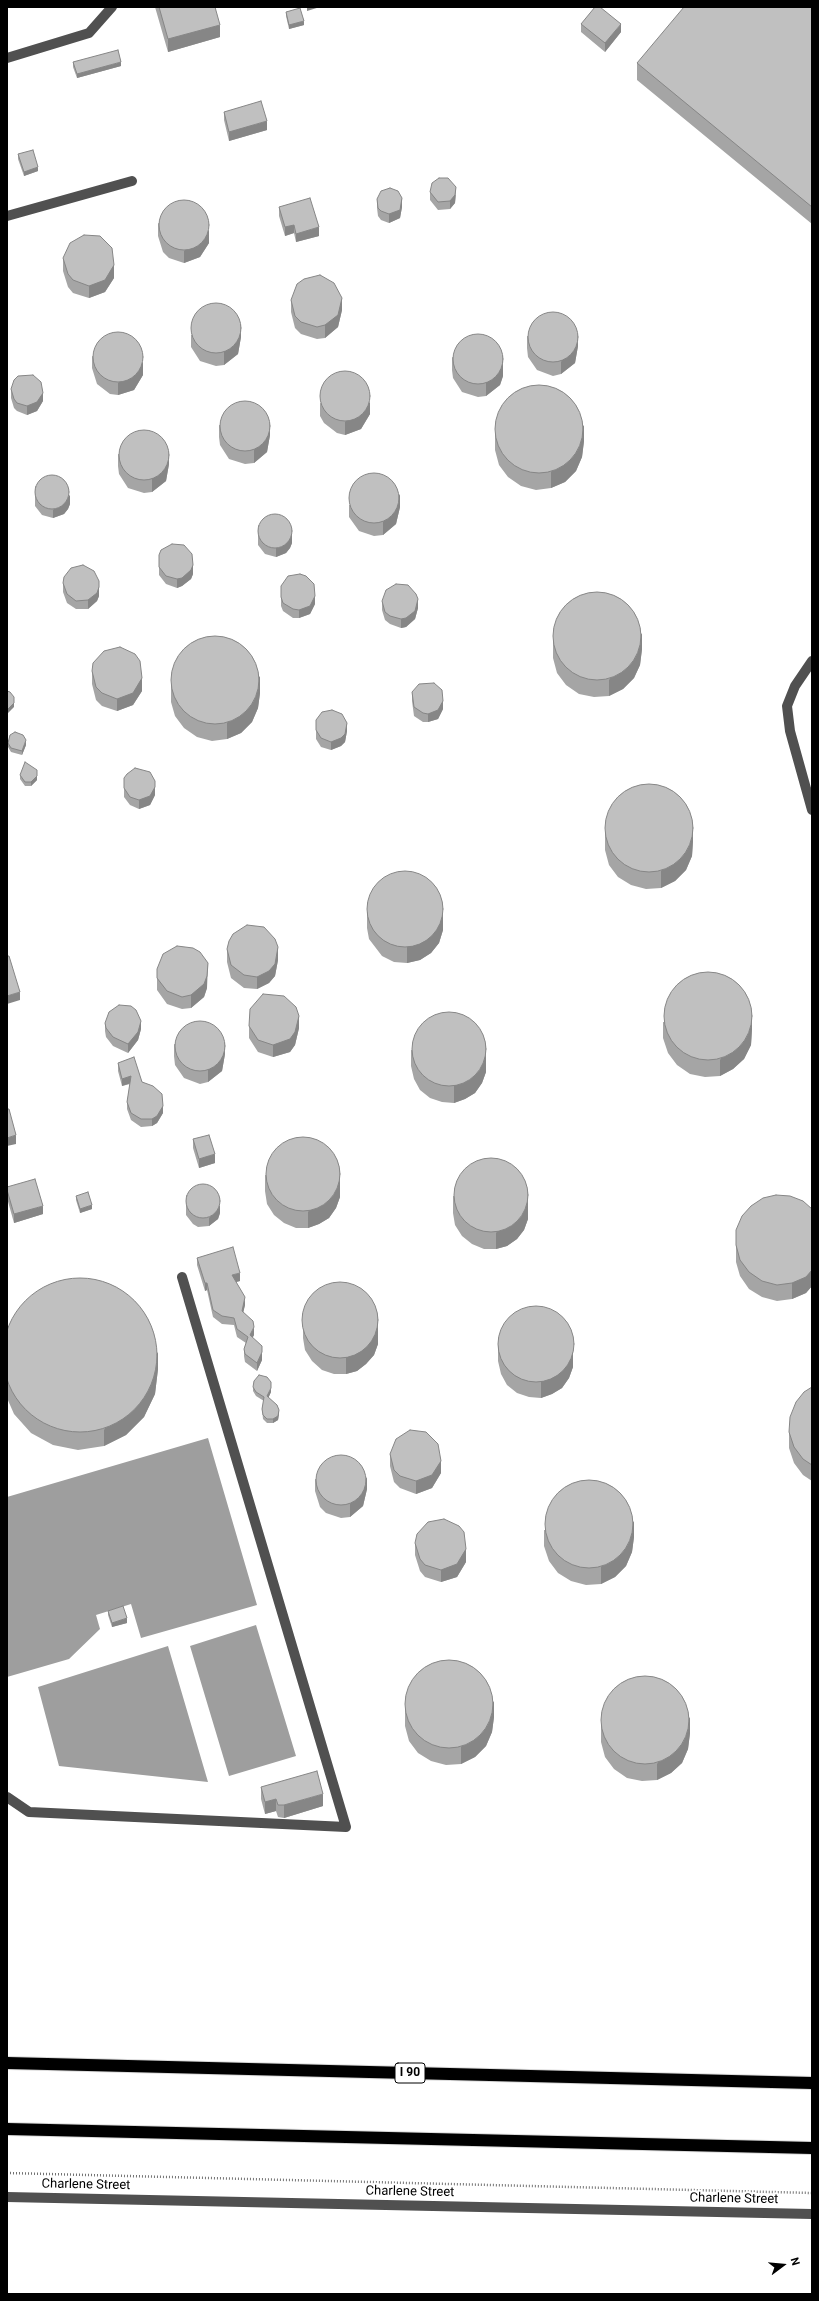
<!DOCTYPE html>
<html>
<head>
<meta charset="utf-8">
<style>
  body { margin:0 }
  #map { position:relative; width:819px; height:2301px; overflow:hidden; background:#fff; font-family:Roboto,sans-serif }
  canvas { display:block }
  .frame { position:absolute; inset:0; border:8px solid #000; pointer-events:none }
  .north { position:absolute; left:763px; top:2245px; width:40px; height:40px; -webkit-text-stroke:3px #fff; paint-order:stroke; rotate:74deg; font-size:11px; font-weight:700; line-height:16px; text-align:center; color:#000 }
  .north::after { content:''; display:block; margin:auto; width:14px; height:18px; background:#000; clip-path:polygon(50% 0,100% 100%,50% 72%,0 100%) }
</style>
</head>
<body>
<div id="map">
<canvas width="819" height="2301"></canvas>
<div class="frame"></div>
<div class="north">N</div>
</div>
<script>
const ctx = document.querySelector('canvas').getContext('2d');
ctx.lineJoin = 'round';
function fillPath(path, color) {
  ctx.fillStyle = color;
  ctx.fill(path, 'evenodd');
}
function toPath(rows) {
  const path = new Path2D();
  for (const r of rows) {
    if (r.length === 3) {
      path.moveTo(r[0] + r[2], r[1]);
      path.arc(r[0], r[1], r[2], 0, 2 * Math.PI);
      continue;
    }
    path.moveTo(r[0], r[1]);
    for (let i = 2; i < r.length; i += 2) path.lineTo(r[i], r[i + 1]);
  }
  return path;
}
function trace(path, color, width, dash) {
  ctx.strokeStyle = color;
  ctx.lineWidth = width;
  ctx.lineCap = dash ? 'butt' : 'round';
  ctx.setLineDash(dash || []);
  ctx.stroke(path);
}
function drawText(font, color, halo, rows, align = 'center') {
  ctx.font = font + ' Roboto,sans-serif';
  ctx.lineWidth = 4;
  ctx.setLineDash([]);
  ctx.textBaseline = 'middle';
  ctx.strokeStyle = halo;
  ctx.fillStyle = color;
  for (const [text, x, y, turn = 0] of rows) {
    ctx.save();
    ctx.translate(x, y);
    ctx.rotate((+turn || 0) * Math.PI / 180);
    ctx.textAlign = isNaN(turn) ? turn : align;
    if (halo) ctx.strokeText(text, 0, 0);
    ctx.fillText(text, 0, 0);
    ctx.restore();
  }
}
fillPath(toPath([
  [208,1438,257,1605,141,1638,131,1604,96,1615,100,1629,69,1659,7,1677,7,1497],
  [256,1625,296,1756,229,1776,190,1646],
  [168,1646,208,1782,59,1766,38,1687]
]), '#9e9e9e');
const highway = toPath([
  [7,2063,812,2083],
  [7,2129,812,2148]
]);
trace(highway, '#dbdbdb', 14);
trace(toPath([
  [7,2173,812,2193]
]), '#727272', 2.5, [1, 2]);
trace(toPath([
  [7,58,89,33,112,7],
  [7,216,132,181],
  [812,661,795,686,787,706,790,731,812,810],
  [7,1797,29,1812,346,1827,182,1277],
  [7,2197,812,2214]
]), '#505050', 10);
trace(highway, '#000', 12);
fillPath(toPath([
  [155,7,215,7,220,37,168,52],
  [812,7,812,224,637,80,637,63],
  [286,12,304,25,289,29,286,16],
  [581,24,621,32,605,52,581,32],
  [73,62,121,66,77,78,73,67],
  [224,112,267,130,229,141,224,120],
  [18,154,38,171,24,176,18,159],
  [430,192,456,195,455,203,450,209,438,210,430,200],
  [377,199,402,207,400,218,389,223,381,220,378,216,377,208],
  [279,207,319,236,296,242,294,233,285,236,279,216],
  [158,223,209,243,200,257,184,263,169,258,163,252,158,236],
  [63,258,114,278,105,292,89,298,73,293,68,287,63,271],
  [291,300,342,310,338,327,325,338,317,339,301,334,295,328,291,312],
  [191,335,241,337,238,354,224,365,216,366,200,361,191,347],
  [527,336,578,346,575,363,561,374,553,376,537,370,528,357,527,348],
  [92,356,143,375,134,390,118,395,110,394,97,384,92,368],
  [452,357,503,376,500,385,486,396,478,397,462,392,453,378,452,370],
  [11,389,43,401,37,411,27,415,17,411,14,408,11,398],
  [320,403,370,414,361,429,345,435,337,433,324,423,320,416],
  [219,425,270,435,267,452,254,463,245,464,229,459,220,445,219,437],
  [495,434,584,441,582,457,576,471,565,482,551,488,536,490,521,486,508,477,499,465,495,450],
  [118,454,169,464,166,481,152,492,144,493,128,488,119,474,118,466],
  [35,486,70,504,68,509,64,514,53,518,42,515,35,506],
  [349,505,400,507,396,524,383,535,374,536,359,531,349,517],
  [258,525,292,543,290,548,286,553,276,557,265,554,258,545],
  [159,555,193,574,191,579,182,586,177,588,166,584,159,575],
  [63,583,99,590,99,596,97,601,88,609,76,609,67,603,63,592],
  [281,586,315,604,310,614,299,618,293,618,283,611,281,606],
  [382,601,418,608,415,619,406,627,401,628,390,624,385,620,382,610],
  [553,642,642,649,640,665,634,678,623,689,609,696,594,697,579,694,566,685,557,673,553,658],
  [92,671,142,691,133,705,117,711,102,706,96,700,92,684],
  [171,685,260,693,258,708,252,722,241,733,227,739,212,741,197,737,184,728,175,716,171,702],
  [412,692,443,709,438,719,428,722,423,722,414,716,412,701],
  [316,720,347,731,345,742,341,746,331,750,321,747,316,739],
  [8,743,26,745,22,755,11,752,8,747],
  [20,775,37,780,31,786,25,786,20,779],
  [124,778,155,781,155,795,150,805,139,809,130,805,124,797],
  [605,834,693,841,692,856,686,870,675,881,661,888,646,889,631,885,618,877,609,865,605,850],
  [367,912,443,930,439,943,431,953,420,960,407,963,394,962,382,956,369,939,367,928],
  [227,949,278,960,275,976,269,983,257,989,244,988,231,978,227,962],
  [157,969,207,988,204,997,191,1008,182,1009,167,1004,157,990],
  [663,1022,752,1029,751,1045,744,1059,733,1069,720,1076,705,1077,690,1074,677,1065,668,1053,663,1038],
  [105,1023,141,1029,138,1040,128,1053,113,1046,106,1037,105,1031],
  [249,1026,299,1028,295,1045,290,1052,273,1057,258,1052,249,1038],
  [174,1044,225,1054,222,1071,208,1082,200,1084,184,1078,175,1065,174,1056],
  [411,1050,486,1061,486,1072,482,1083,475,1093,465,1099,454,1103,442,1102,430,1098,420,1090,414,1079,411,1066],
  [118,1063,142,1082,163,1113,157,1123,152,1126,141,1127,131,1120,127,1109,127,1102,130,1084,122,1086,118,1071],
  [193,1139,215,1163,199,1168,193,1148],
  [265,1175,340,1186,340,1197,336,1208,329,1218,319,1224,308,1228,296,1228,284,1223,274,1215,267,1204,265,1191],
  [7,1187,43,1214,14,1223,7,1198],
  [186,1195,220,1213,218,1219,209,1226,198,1227,193,1224,186,1215],
  [76,1196,92,1209,80,1213,76,1200],
  [453,1196,528,1207,528,1219,524,1230,517,1239,507,1246,496,1249,484,1249,472,1244,462,1236,455,1225,453,1213],
  [812,1209,812,1286,806,1293,792,1299,777,1301,762,1297,749,1289,740,1276,736,1262,736,1245],
  [197,1258,240,1281,236,1282,245,1305,243,1312,254,1335,252,1338,262,1360,257,1371,245,1362,244,1356,244,1349,246,1343,237,1337,234,1325,222,1324,213,1317,207,1290,205,1291,197,1265],
  [303,1322,378,1332,378,1344,374,1355,366,1364,357,1371,346,1374,334,1374,322,1370,312,1361,305,1350,303,1338],
  [7,1326,158,1369,155,1394,144,1417,126,1435,104,1446,78,1450,53,1445,31,1433,14,1414,7,1398],
  [498,1345,573,1356,573,1367,569,1378,562,1388,552,1394,541,1398,529,1397,517,1393,507,1385,501,1374,498,1361],
  [253,1387,271,1392,268,1398,279,1414,278,1420,273,1423,267,1423,263,1419,262,1409,264,1401,256,1396,253,1391],
  [812,1387,812,1481,803,1475,794,1463,789,1448,789,1432],
  [390,1454,441,1473,432,1488,416,1494,400,1488,394,1482,390,1466],
  [315,1479,367,1489,363,1506,350,1517,341,1518,326,1513,320,1507,315,1491],
  [544,1530,634,1537,632,1552,626,1566,615,1577,601,1584,586,1585,571,1581,558,1573,549,1561,544,1546],
  [415,1543,466,1562,457,1577,441,1582,425,1577,420,1571,415,1555],
  [108,1611,127,1623,112,1627,108,1615],
  [405,1710,494,1717,492,1732,486,1746,475,1757,461,1764,446,1765,431,1761,418,1753,409,1741,405,1726],
  [601,1726,690,1733,688,1749,682,1763,671,1773,657,1780,642,1781,627,1778,614,1769,605,1757,601,1742],
  [261,1787,323,1806,284,1818,278,1817,276,1811,265,1814,261,1799]
]), '#a5a5a5');
fillPath(toPath([
  [307,7,320,7,307,11],
  [304,21,304,25,289,29,289,25],
  [621,24,621,32,605,52,605,43],
  [220,25,220,37,168,52,168,39],
  [121,62,121,66,77,78,77,74],
  [267,121,267,130,229,141,229,132],
  [38,167,38,171,24,176,24,172],
  [456,187,455,203,450,209,450,201],
  [402,198,402,207,400,218,389,223,389,214],
  [294,225,294,233,285,236,285,227],
  [319,227,319,236,296,242,296,234],
  [209,230,209,243,200,257,184,263,184,251],
  [114,265,114,278,105,292,89,298,89,286],
  [342,298,342,310,338,327,325,338,325,325],
  [241,324,241,337,238,354,224,365,224,352],
  [578,334,578,346,575,363,561,374,561,362],
  [503,355,503,376,500,385,486,396,486,383],
  [143,362,143,375,134,390,118,395,118,383],
  [43,393,43,401,37,411,27,415,27,406],
  [370,402,370,414,361,429,345,435,345,422],
  [270,423,270,435,267,452,254,463,254,450],
  [584,425,584,441,582,457,576,471,565,482,551,488,551,472],
  [169,452,169,464,166,481,152,492,152,479],
  [400,494,400,507,396,524,383,535,383,522],
  [70,495,70,504,68,509,64,514,53,518,53,510],
  [292,534,292,543,290,548,286,553,276,557,276,548],
  [193,565,193,574,191,579,182,586,177,588,177,579],
  [99,581,99,596,97,601,88,609,88,600],
  [315,596,315,604,310,614,299,618,299,610],
  [418,599,418,608,415,619,406,627,401,628,401,619],
  [642,633,642,649,640,665,634,678,623,689,609,696,609,680],
  [260,676,260,693,258,708,252,722,241,733,227,739,227,723],
  [142,678,142,691,133,705,117,711,117,699],
  [443,701,443,709,438,719,428,722,428,714],
  [14,703,14,707,8,713,8,709],
  [347,723,347,731,345,742,341,746,331,750,331,742],
  [26,740,26,745,22,755,22,751],
  [37,776,37,780,31,786,31,782],
  [155,787,155,795,150,805,139,809,139,800],
  [693,825,693,841,692,856,686,870,675,881,661,888,661,871],
  [443,914,443,930,439,943,431,953,420,960,407,963,407,947],
  [278,947,278,960,275,976,269,983,257,989,257,977],
  [208,963,207,988,204,997,191,1008,191,995],
  [20,992,20,1000,7,1004,7,996],
  [752,1013,752,1029,751,1045,744,1059,733,1069,720,1076,720,1060],
  [299,1016,299,1028,295,1045,290,1052,273,1057,273,1045],
  [141,1021,141,1029,138,1040,128,1053,128,1044],
  [225,1042,225,1054,222,1071,208,1082,208,1070],
  [486,1044,486,1072,482,1083,475,1093,465,1099,454,1103,454,1086],
  [131,1076,131,1083,122,1086,122,1079],
  [163,1106,163,1113,157,1123,152,1126,152,1119],
  [16,1135,16,1144,7,1146,7,1138],
  [215,1154,215,1163,199,1168,199,1159],
  [340,1169,340,1197,336,1208,329,1218,319,1224,308,1228,308,1212],
  [528,1191,528,1219,524,1230,517,1239,507,1246,496,1249,496,1233],
  [92,1205,92,1209,80,1213,80,1209],
  [220,1205,220,1213,218,1219,209,1226,209,1218],
  [43,1206,43,1214,14,1223,14,1214],
  [812,1270,812,1286,806,1293,792,1299,792,1283],
  [240,1273,240,1281,232,1283,232,1275],
  [205,1283,207,1283,207,1290,205,1291],
  [245,1297,245,1305,242,1318,242,1311],
  [378,1316,378,1344,374,1355,366,1364,357,1371,346,1374,346,1358],
  [254,1327,254,1335,250,1343,250,1335],
  [573,1339,573,1367,569,1378,562,1388,552,1394,541,1398,541,1381],
  [158,1352,158,1369,155,1394,144,1417,126,1435,104,1446,104,1430],
  [262,1352,262,1360,257,1371,257,1363],
  [271,1388,271,1392,267,1401,267,1396],
  [279,1410,279,1414,278,1420,273,1423,273,1419],
  [441,1461,441,1473,432,1488,416,1494,416,1481],
  [367,1477,367,1489,363,1506,350,1517,350,1504],
  [634,1521,634,1537,632,1552,626,1566,615,1577,601,1584,601,1567],
  [466,1549,466,1562,457,1577,441,1582,441,1570],
  [127,1618,127,1623,112,1627,112,1623],
  [494,1701,494,1717,492,1732,486,1746,475,1757,461,1764,461,1747],
  [690,1717,690,1733,688,1749,682,1763,671,1773,657,1780,657,1764],
  [323,1794,323,1806,284,1818,284,1805],
  [276,1799,276,1811,265,1814,265,1802]
]), '#868686');
const building = toPath([
  [159,7,215,7,220,25,168,39,159,7],
  [595,7,600,7,621,24,605,43,581,24,595,7],
  [684,7,812,7,812,207,637,63,684,7],
  [300,8,304,21,289,25,286,12,300,8],
  [118,50,121,62,77,74,73,62,118,50],
  [261,101,267,121,229,132,224,112,261,101],
  [33,150,38,167,24,172,18,154,33,150],
  [439,178,448,178,456,187,455,195,450,201,438,202,430,192,432,183,439,178],
  [390,188,398,191,402,198,400,210,389,214,381,211,378,208,377,199,381,191,390,188],
  [310,198,319,227,296,234,294,225,285,227,279,207,310,198],
  [184,225,25],
  [84,235,100,236,112,248,114,265,105,280,89,286,73,280,68,274,63,258,70,243,84,235],
  [320,275,334,283,342,298,338,315,325,325,317,327,301,322,295,316,291,300,297,284,304,279,320,275],
  [216,328,25],
  [553,337,25],
  [118,357,25],
  [478,359,25],
  [345,396,25],
  [33,375,41,382,43,393,37,402,27,406,17,403,14,399,11,389,14,380,18,376,33,375],
  [539,429,44],
  [245,426,25],
  [144,455,25],
  [374,498,25],
  [52,492,17],
  [275,531,17],
  [172,544,184,545,192,554,193,565,191,570,182,578,177,579,166,576,159,567,159,555,161,550,172,544],
  [83,565,94,571,99,581,99,587,97,593,88,600,76,601,67,594,63,583,64,577,71,568,83,565],
  [300,574,306,576,314,584,315,596,310,606,299,610,293,609,283,603,281,597,281,586,288,576,300,574],
  [396,584,408,585,416,594,418,599,415,611,406,618,401,619,390,616,385,612,382,601,386,590,396,584],
  [597,636,44],
  [215,680,44],
  [120,647,135,654,140,661,142,678,133,693,117,699,102,693,96,687,92,671,93,663,104,651,120,647],
  [434,683,442,690,443,701,438,710,428,714,423,713,414,707,412,692,419,684,434,683],
  [7,691,10,692,14,697,14,703,8,709,7,709,7,691],
  [332,710,342,714,347,723,345,734,341,738,331,742,321,738,316,730,316,720,322,712,332,710],
  [15,732,23,735,26,740,22,751,11,748,8,743,10,735,15,732],
  [25,762,37,770,37,776,31,782,25,782,20,775,25,762],
  [135,768,150,772,155,781,155,787,150,796,139,800,130,797,124,788,124,778,127,774,135,768],
  [649,828,44],
  [405,909,38],
  [247,925,264,927,275,939,278,947,275,964,269,971,257,977,244,975,231,965,227,949,229,941,233,934,247,925],
  [177,946,193,948,200,952,208,963,207,976,204,984,191,995,182,997,167,991,157,978,157,969,163,954,177,946],
  [7,956,9,956,20,992,7,996,7,956],
  [708,1016,44],
  [263,994,284,996,296,1007,299,1016,295,1032,290,1039,273,1045,258,1040,249,1026,250,1009,263,994],
  [119,1005,131,1006,136,1010,141,1021,138,1032,128,1044,113,1037,106,1028,105,1023,109,1012,119,1005],
  [449,1049,37],
  [200,1046,25],
  [134,1057,142,1082,153,1086,162,1094,163,1106,157,1116,152,1119,141,1119,131,1113,127,1102,131,1076,122,1079,118,1063,134,1057],
  [7,1109,9,1109,16,1135,7,1138,7,1109],
  [209,1135,215,1154,199,1159,193,1139,209,1135],
  [303,1174,37],
  [491,1195,37],
  [35,1179,43,1206,14,1214,7,1190,7,1187,35,1179],
  [203,1201,17],
  [88,1192,92,1205,80,1209,76,1196,88,1192],
  [776,1195,790,1196,803,1201,812,1209,812,1270,806,1277,792,1283,777,1285,762,1281,749,1272,740,1260,736,1245,736,1230,742,1216,751,1206,763,1198,776,1195],
  [233,1247,240,1273,232,1275,245,1297,242,1311,253,1321,254,1327,250,1335,262,1346,262,1352,257,1363,245,1354,244,1349,248,1337,237,1329,234,1318,222,1316,213,1310,207,1283,205,1283,197,1258,233,1247],
  [80,1355,77],
  [340,1320,38],
  [536,1344,38],
  [259,1375,267,1377,271,1382,271,1388,267,1396,277,1405,279,1410,278,1416,273,1419,267,1419,263,1415,262,1409,264,1397,256,1392,253,1387,254,1381,259,1375],
  [812,1387,812,1465,803,1459,794,1447,789,1432,790,1417,796,1402,804,1392,812,1387],
  [410,1430,426,1432,438,1444,441,1461,432,1475,416,1481,400,1476,394,1470,390,1454,396,1439,410,1430],
  [341,1480,25],
  [589,1524,44],
  [444,1519,459,1526,464,1532,466,1549,457,1564,441,1570,425,1565,420,1559,415,1543,417,1534,428,1522,444,1519],
  [123,1606,127,1618,112,1623,108,1611,123,1606],
  [449,1704,44],
  [645,1720,44],
  [317,1771,323,1794,284,1805,278,1805,276,1799,265,1802,261,1787,317,1771]
]);
fillPath(building, '#c0c0c0');
trace(building, '#868686', 1);
for (const [x, y, w] of [
  [410,2073,30]
]) {
  const box = new Path2D();
  box.roundRect(x - w / 2, y - 10, w, 20, 3);
  ctx.fillStyle = '#fff';
  ctx.fill(box);
  trace(box, '#000', 1);
}
drawText('bold 12px', '#000', null, [
  ["I 90",410,2073]
]);
drawText('13px', '#000', '#fff', [
  ["Charlene Street",86,2185,1],
  ["Charlene Street",410,2192,1],
  ["Charlene Street",734,2199,1]
]);
</script>
</body>
</html>
